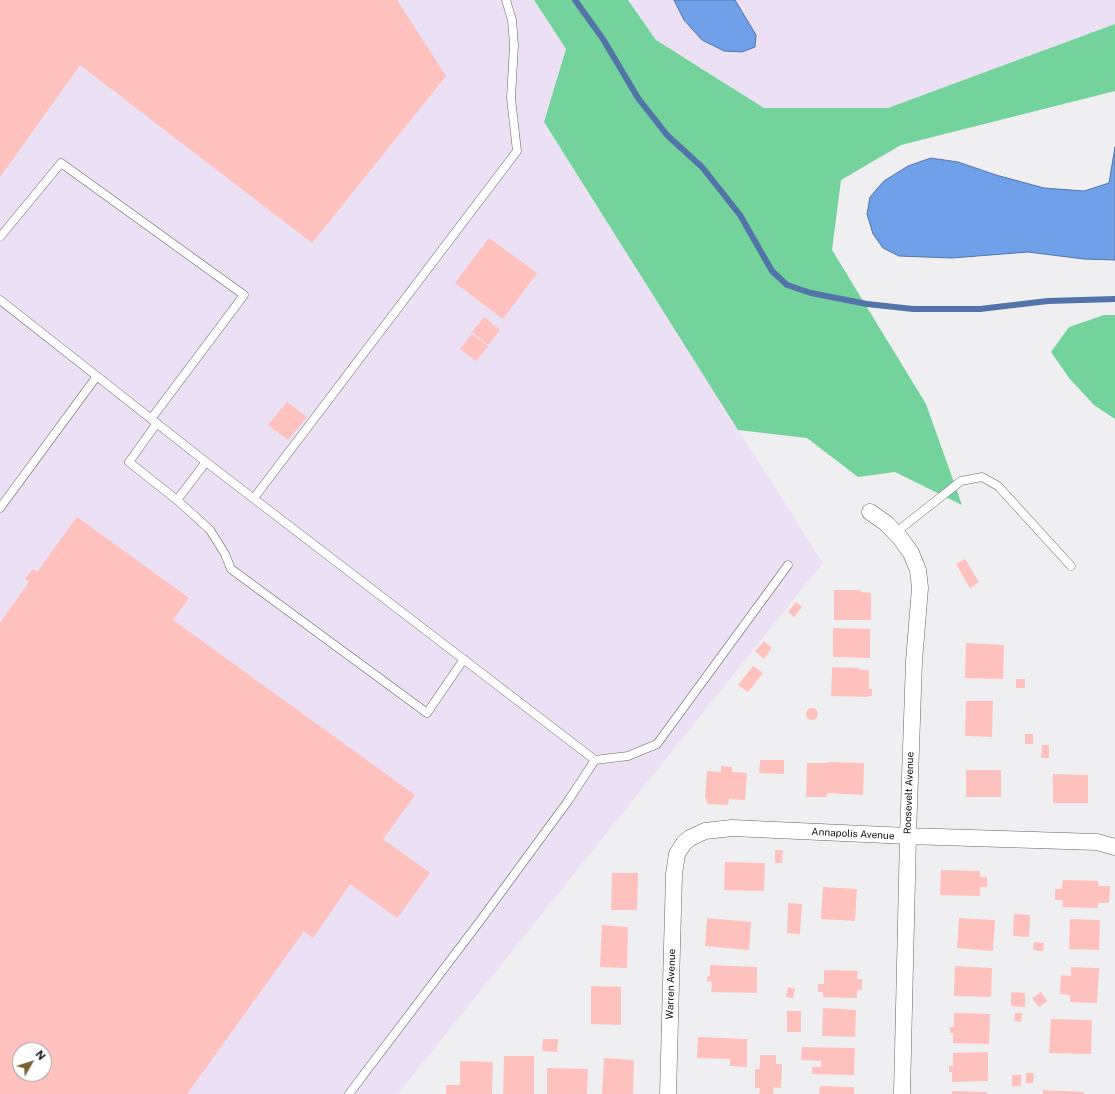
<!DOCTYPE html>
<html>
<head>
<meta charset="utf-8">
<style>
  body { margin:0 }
  #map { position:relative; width:1115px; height:1094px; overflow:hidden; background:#efeff1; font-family:"Public Sans",sans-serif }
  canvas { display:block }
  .north { position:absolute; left:12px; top:1042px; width:40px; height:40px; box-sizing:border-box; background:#fff; border:1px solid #9f9f9f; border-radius:50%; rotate:51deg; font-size:11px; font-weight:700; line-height:16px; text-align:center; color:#0e0e0f }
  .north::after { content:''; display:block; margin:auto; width:14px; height:18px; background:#756432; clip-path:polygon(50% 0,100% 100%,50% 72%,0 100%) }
</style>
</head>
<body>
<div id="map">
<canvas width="1115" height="1094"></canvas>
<div class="north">N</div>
</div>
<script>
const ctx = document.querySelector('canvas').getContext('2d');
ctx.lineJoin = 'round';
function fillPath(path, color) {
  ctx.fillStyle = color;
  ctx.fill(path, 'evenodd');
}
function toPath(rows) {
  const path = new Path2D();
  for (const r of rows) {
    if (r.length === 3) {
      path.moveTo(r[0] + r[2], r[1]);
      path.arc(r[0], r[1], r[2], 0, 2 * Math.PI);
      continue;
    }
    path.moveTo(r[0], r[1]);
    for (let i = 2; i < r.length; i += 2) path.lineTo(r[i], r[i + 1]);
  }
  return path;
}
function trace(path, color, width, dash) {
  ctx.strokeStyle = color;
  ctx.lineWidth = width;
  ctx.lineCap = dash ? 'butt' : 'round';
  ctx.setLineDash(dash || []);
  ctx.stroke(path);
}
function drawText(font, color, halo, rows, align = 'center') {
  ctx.font = font + ' "Public Sans",sans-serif';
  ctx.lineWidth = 3.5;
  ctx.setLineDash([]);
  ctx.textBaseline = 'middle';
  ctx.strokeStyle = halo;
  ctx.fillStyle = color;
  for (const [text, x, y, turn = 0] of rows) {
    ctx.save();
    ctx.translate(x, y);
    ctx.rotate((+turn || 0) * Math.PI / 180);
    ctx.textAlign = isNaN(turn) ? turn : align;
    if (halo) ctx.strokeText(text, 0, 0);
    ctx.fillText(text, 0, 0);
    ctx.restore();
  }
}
fillPath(toPath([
  [0,0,534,0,566,49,544,123,823,563,398,1094,0,1094],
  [20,1050,44,1050,44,1074,20,1074],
  [628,0,1115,0,1115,24,888,108,764,108,656,40]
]), '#ece0f5');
fillPath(toPath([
  [534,0,628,0,656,40,764,108,888,108,1115,24,1115,91,901,145,841,180,832,250,926,404,962,505,895,472,858,477,807,438,738,430,544,122,566,49],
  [1104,315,1115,315,1115,419,1094,405,1069,378,1051,352,1069,327]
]), '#74d29c');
const water = toPath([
  [674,0,735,0,756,35,755,47,742,52,724,51,702,40,684,20,674,0],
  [1115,147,1115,260,1084,259,1028,252,952,258,899,256,883,248,873,234,867,214,870,197,884,181,908,166,931,158,958,162,996,175,1044,188,1084,191,1109,183,1115,147]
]);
fillPath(water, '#70a0e9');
trace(water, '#5374a8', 1);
trace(toPath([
  [575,0,603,39,638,98,667,135,702,167,740,215,772,271,787,285,811,293,867,304,913,309,980,309,1048,301,1115,299]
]), '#5374a8', 6);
fillPath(toPath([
  [0,0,397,0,446,76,312,243,80,65,0,177],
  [489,238,537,273,503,319,455,283],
  [484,317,500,330,488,345,472,332],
  [472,334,488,346,476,361,460,349],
  [287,402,307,417,288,440,268,425],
  [77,517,189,598,173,620,415,795,383,839,430,873,397,918,350,884,313,938,304,931,187,1094,0,1094,0,623,29,582,25,579,33,569,37,572],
  [20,1050,44,1050,44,1074,20,1074],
  [965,559,979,582,970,588,956,564],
  [834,590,861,590,861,592,871,593,871,620,834,620],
  [796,602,802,607,794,617,788,612],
  [833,628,870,629,870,658,833,657],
  [764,641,772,648,764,659,755,651],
  [966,643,1004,645,1003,679,965,678],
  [753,666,763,673,748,692,738,685],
  [832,667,859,668,859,670,869,670,869,689,872,689,872,696,868,696,868,697,831,696],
  [1016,679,1025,679,1025,688,1016,688],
  [966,701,993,701,992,737,965,736],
  [812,714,6],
  [1025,734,1033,734,1033,744,1025,744],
  [1042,745,1049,745,1049,758,1041,758],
  [760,760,784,760,784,774,759,773],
  [828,762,864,763,863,795,827,793,827,797,806,797,807,763,828,763],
  [721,766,732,767,732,772,747,773,745,800,729,799,728,805,707,804,707,799,705,799,707,771,721,772],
  [966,770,1001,770,1001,797,966,797],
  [1053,774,1088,775,1088,803,1053,803],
  [775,850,783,850,782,863,775,863],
  [725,862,765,863,764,891,724,890],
  [941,870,980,871,980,877,987,877,987,887,980,887,980,896,940,895],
  [612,873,638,873,637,910,611,910],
  [1063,880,1098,881,1098,886,1110,886,1109,903,1098,903,1098,908,1062,907,1063,900,1055,900,1055,889,1062,889],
  [823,887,857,889,855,921,821,919],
  [788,903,802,904,800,934,787,933],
  [1014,914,1030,915,1029,937,1013,936],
  [707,918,751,922,749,950,705,946],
  [959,918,995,920,993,951,957,948],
  [1070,919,1100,920,1099,950,1069,949],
  [602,925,628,927,627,968,600,967],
  [1034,942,1044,943,1043,951,1033,950],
  [710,965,757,967,757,993,711,992,712,982,707,981,707,976,710,976],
  [955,966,992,968,991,997,954,996],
  [1071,967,1099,968,1097,1003,1070,1002,1070,995,1060,994,1061,975,1071,976],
  [824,970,858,971,857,979,862,979,862,990,857,990,857,998,823,997,823,992,818,992,818,984,824,984],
  [591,986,621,987,621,1025,591,1024],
  [788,987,795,989,793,998,786,997],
  [1011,992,1025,993,1025,1007,1011,1006],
  [1041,992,1047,1001,1039,1007,1032,998],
  [823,1008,856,1010,855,1037,822,1036],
  [787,1011,801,1011,801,1032,787,1032],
  [954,1013,990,1014,989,1044,953,1043,953,1033,950,1033,950,1027,954,1027],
  [1015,1013,1022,1013,1021,1022,1014,1021],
  [1051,1019,1092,1020,1091,1054,1049,1053],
  [698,1037,747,1039,747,1067,730,1066,730,1059,697,1058],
  [543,1039,558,1039,557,1052,542,1051],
  [802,1047,855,1048,854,1075,812,1074,812,1067,821,1067,821,1061,801,1060],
  [988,1052,988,1081,952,1082,952,1072,949,1072,949,1066,953,1066,953,1053],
  [760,1055,776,1055,776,1064,782,1064,781,1088,774,1087,773,1094,759,1094,760,1088,755,1088,755,1069,760,1069],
  [504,1056,534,1056,534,1094,503,1094],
  [604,1058,634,1060,633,1094,602,1094],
  [460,1061,493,1062,492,1094,446,1094,446,1085,460,1085],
  [547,1068,588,1069,587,1094,547,1094],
  [1026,1073,1034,1073,1033,1083,1026,1083],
  [1012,1075,1021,1075,1021,1086,1012,1086],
  [820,1086,854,1087,854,1094,819,1094],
  [1043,1090,1084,1092,1084,1094,1043,1094],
  [952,1091,987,1092,987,1094,952,1094]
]), '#ffc1be');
const lane = toPath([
  [0,237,61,163,244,295,151,419],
  [0,300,206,462,595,760,568,801,480,921,349,1094],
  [157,423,129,462,177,500,206,462],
  [254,498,517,151,511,98,514,45,512,20,506,0],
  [177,500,210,530,225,554,231,569,427,713,464,659],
  [0,508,97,376],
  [895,533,961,481,982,477,998,486,1071,566],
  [595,760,628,756,657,744,788,565]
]);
const street = toPath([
  [870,512,887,524,901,539,911,553,918,570,920,588,914,661,908,836,902,1094],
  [668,1094,674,874,677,854,684,843,690,838,705,831,732,828,908,836,1097,842,1115,847]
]);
trace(lane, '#656567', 9);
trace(street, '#656567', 17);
trace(lane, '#fff', 8);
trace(street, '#fff', 16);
drawText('10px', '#0e0e0f', '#fff', [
  ["Roosevelt Avenue",909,793,-88],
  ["Annapolis Avenue",853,834,3],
  ["Warren Avenue",671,984,-88]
]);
</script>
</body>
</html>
